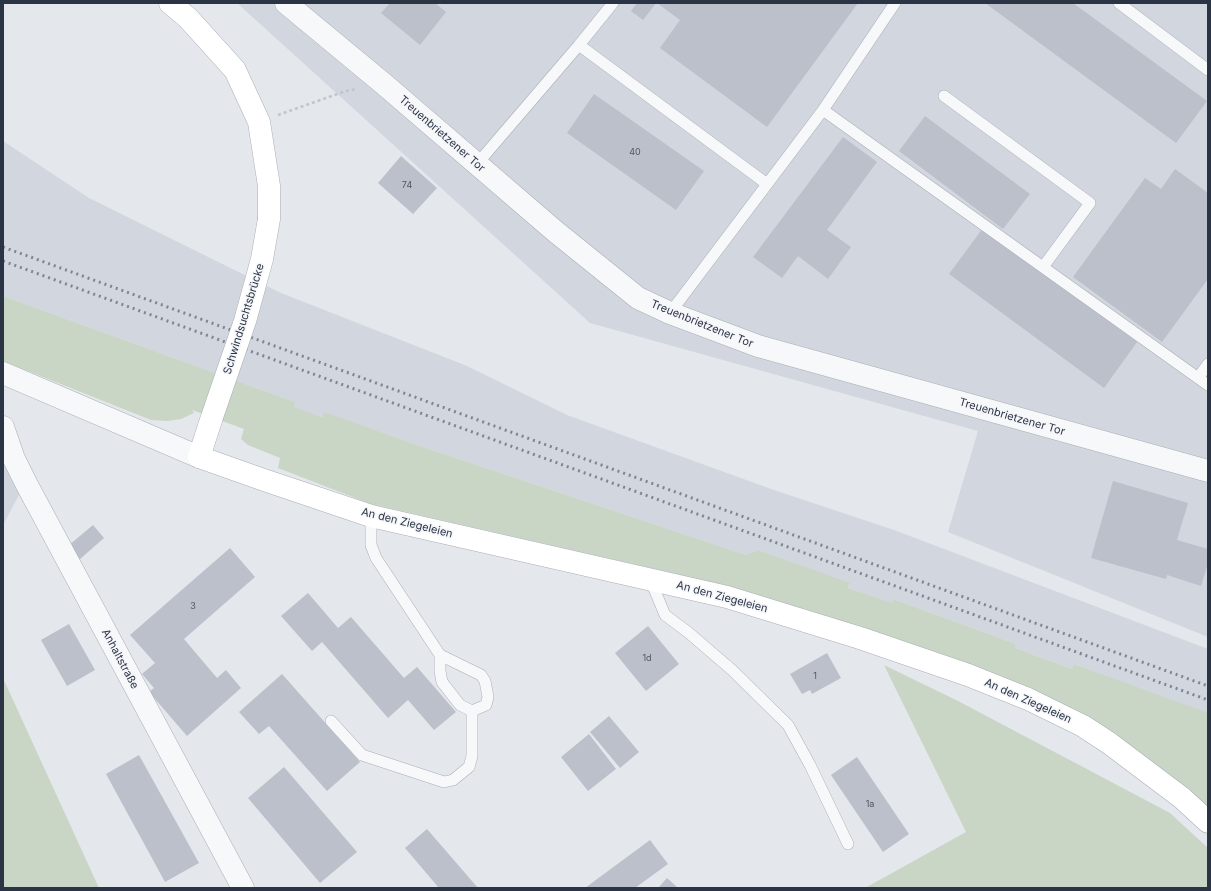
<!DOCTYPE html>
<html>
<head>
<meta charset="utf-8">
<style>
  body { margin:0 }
  #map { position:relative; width:1211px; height:891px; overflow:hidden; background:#e4e7ec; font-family:Inter,sans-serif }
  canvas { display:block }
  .frame { position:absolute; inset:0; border:4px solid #2b3445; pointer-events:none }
</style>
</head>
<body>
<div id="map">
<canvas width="1211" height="891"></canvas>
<div class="frame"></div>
</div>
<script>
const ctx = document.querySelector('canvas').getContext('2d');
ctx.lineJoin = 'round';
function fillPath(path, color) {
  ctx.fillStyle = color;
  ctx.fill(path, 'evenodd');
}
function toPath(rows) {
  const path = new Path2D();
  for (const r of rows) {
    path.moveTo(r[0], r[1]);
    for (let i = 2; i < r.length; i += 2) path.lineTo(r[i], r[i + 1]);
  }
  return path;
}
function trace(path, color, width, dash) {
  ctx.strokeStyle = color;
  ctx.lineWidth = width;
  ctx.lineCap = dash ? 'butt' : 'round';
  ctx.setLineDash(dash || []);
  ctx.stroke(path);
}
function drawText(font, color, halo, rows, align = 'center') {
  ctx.font = font + ' Inter,sans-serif';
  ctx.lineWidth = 3;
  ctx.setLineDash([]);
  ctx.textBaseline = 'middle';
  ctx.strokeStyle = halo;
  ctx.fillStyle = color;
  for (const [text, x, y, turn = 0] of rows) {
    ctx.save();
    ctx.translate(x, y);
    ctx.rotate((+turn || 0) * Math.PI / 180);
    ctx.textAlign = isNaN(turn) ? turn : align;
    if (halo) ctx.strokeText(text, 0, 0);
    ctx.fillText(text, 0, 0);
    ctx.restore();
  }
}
fillPath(toPath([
  [237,3,1208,3,1208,637,948,532,978,431,590,323],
  [3,141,89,198,281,293,467,366,567,415,771,489,894,530,1208,649,1208,714,1074,664,1072,669,1015,648,1016,644,893,599,892,604,848,588,850,584,758,550,746,555,414,444,324,413,322,417,293,407,295,402,3,296],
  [3,457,20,493,3,525]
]), '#d2d6de');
fillPath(toPath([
  [3,296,295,402,294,407,322,417,324,412,414,444,746,555,758,550,850,583,848,588,892,603,893,599,1016,644,1015,648,1072,669,1074,664,1208,713,1208,809,1137,750,743,591,664,571,371,504,278,468,280,458,248,445,241,439,244,429,192,410,194,413,181,419,168,421,151,420,3,361],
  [884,665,960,702,1170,813,1208,848,1208,888,865,888,966,832],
  [3,678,99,888,3,888]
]), '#c9d6c5');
fillPath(toPath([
  [390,3,435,3,446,12,420,45,381,13],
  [637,3,656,3,643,20,631,11],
  [657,3,858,3,767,127,660,48,680,20],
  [985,3,1073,3,1207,101,1176,143],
  [594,94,704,171,676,210,567,133],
  [925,116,1030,194,1003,229,899,151],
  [843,137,877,162,827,230,851,247,828,279,798,256,782,278,753,257],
  [401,156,437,188,413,214,378,183],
  [1175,169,1208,193,1208,279,1162,342,1073,277,1145,178,1161,189],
  [983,228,1137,342,1104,388,949,274],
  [1113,481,1188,503,1177,540,1208,549,1208,563,1201,586,1167,575,1166,579,1091,558],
  [93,525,104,538,80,559,68,546],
  [230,548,255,577,184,639,217,678,226,670,241,688,187,736,149,692,154,688,142,674,155,663,130,635],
  [308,593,338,628,351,617,404,678,417,667,456,712,434,730,408,700,388,718,322,642,312,651,281,616],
  [69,624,95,670,67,686,41,640],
  [648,626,679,664,646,691,615,653],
  [827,653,841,678,812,694,810,690,802,694,790,674],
  [282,674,360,762,327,791,269,726,259,734,239,712],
  [609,716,639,752,620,768,590,732],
  [589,734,616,769,588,791,561,757],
  [139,755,199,863,165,882,106,774],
  [857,757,909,834,883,852,831,775],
  [284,767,357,852,320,883,248,798],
  [427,829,478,888,439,888,405,848],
  [650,840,668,864,635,888,585,888],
  [667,878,678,888,658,888]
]), '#bbc0ca');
const lane = toPath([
  [1119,3,1208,70],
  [579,45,613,3],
  [944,96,1090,203,1043,267],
  [823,110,1208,385],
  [477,164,579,45,767,184],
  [670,313,823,110,895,3],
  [1198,378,1208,364],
  [371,516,371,545,376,558,440,655,481,675,485,681,488,697,486,705,472,711,460,705,442,682,440,671,440,655],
  [650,579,665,615,689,633,732,670,788,725,810,765,848,844],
  [331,721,362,755,444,782,453,780,469,767,472,756,472,711]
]);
const street = toPath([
  [286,3,385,85,556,232,638,298,670,313,758,346,1208,471],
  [3,373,199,457],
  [3,427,14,459,27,485,243,888]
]);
const secondary = toPath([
  [170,3,188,18,235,70,259,122,269,186,269,219],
  [212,417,199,457,264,480,371,516,727,597,860,638,968,675,1028,699,1083,726,1109,743,1182,798,1208,822]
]);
trace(lane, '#a9aeb7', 12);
trace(street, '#a9aeb7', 23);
trace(secondary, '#a9aeb7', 23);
trace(toPath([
  [278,115,346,91,357,89]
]), '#c2c5cb', 2.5, [3, 3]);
trace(lane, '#f7f8fa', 11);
trace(street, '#f7f8fa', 22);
trace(secondary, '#fff', 22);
trace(toPath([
  [3,247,1208,686],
  [3,261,1208,700]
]), '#7d8696', 3, [2, 4]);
const secondaryBridge = toPath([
  [212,417,245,321,262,259,269,219]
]);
trace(secondaryBridge, '#a9aeb7', 23, []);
trace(secondaryBridge, '#fff', 22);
drawText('9px', '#4f5766', null, [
  ["40",635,152],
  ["74",407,185],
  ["3",193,606],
  ["1d",647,658],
  ["1",815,676],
  ["1a",870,804]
]);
drawText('11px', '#2b3445', '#f4f6f9', [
  ["Treuenbrietzener Tor",442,134,41],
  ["Schwindsuchtsbrücke",244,319,-73],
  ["Treuenbrietzener Tor",702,324,22],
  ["Treuenbrietzener Tor",1012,417,16],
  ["An den Ziegeleien",407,523,14],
  ["An den Ziegeleien",722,597,15],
  ["Anhaltstraße",120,659,62],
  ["An den Ziegeleien",1028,701,24]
]);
</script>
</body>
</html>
